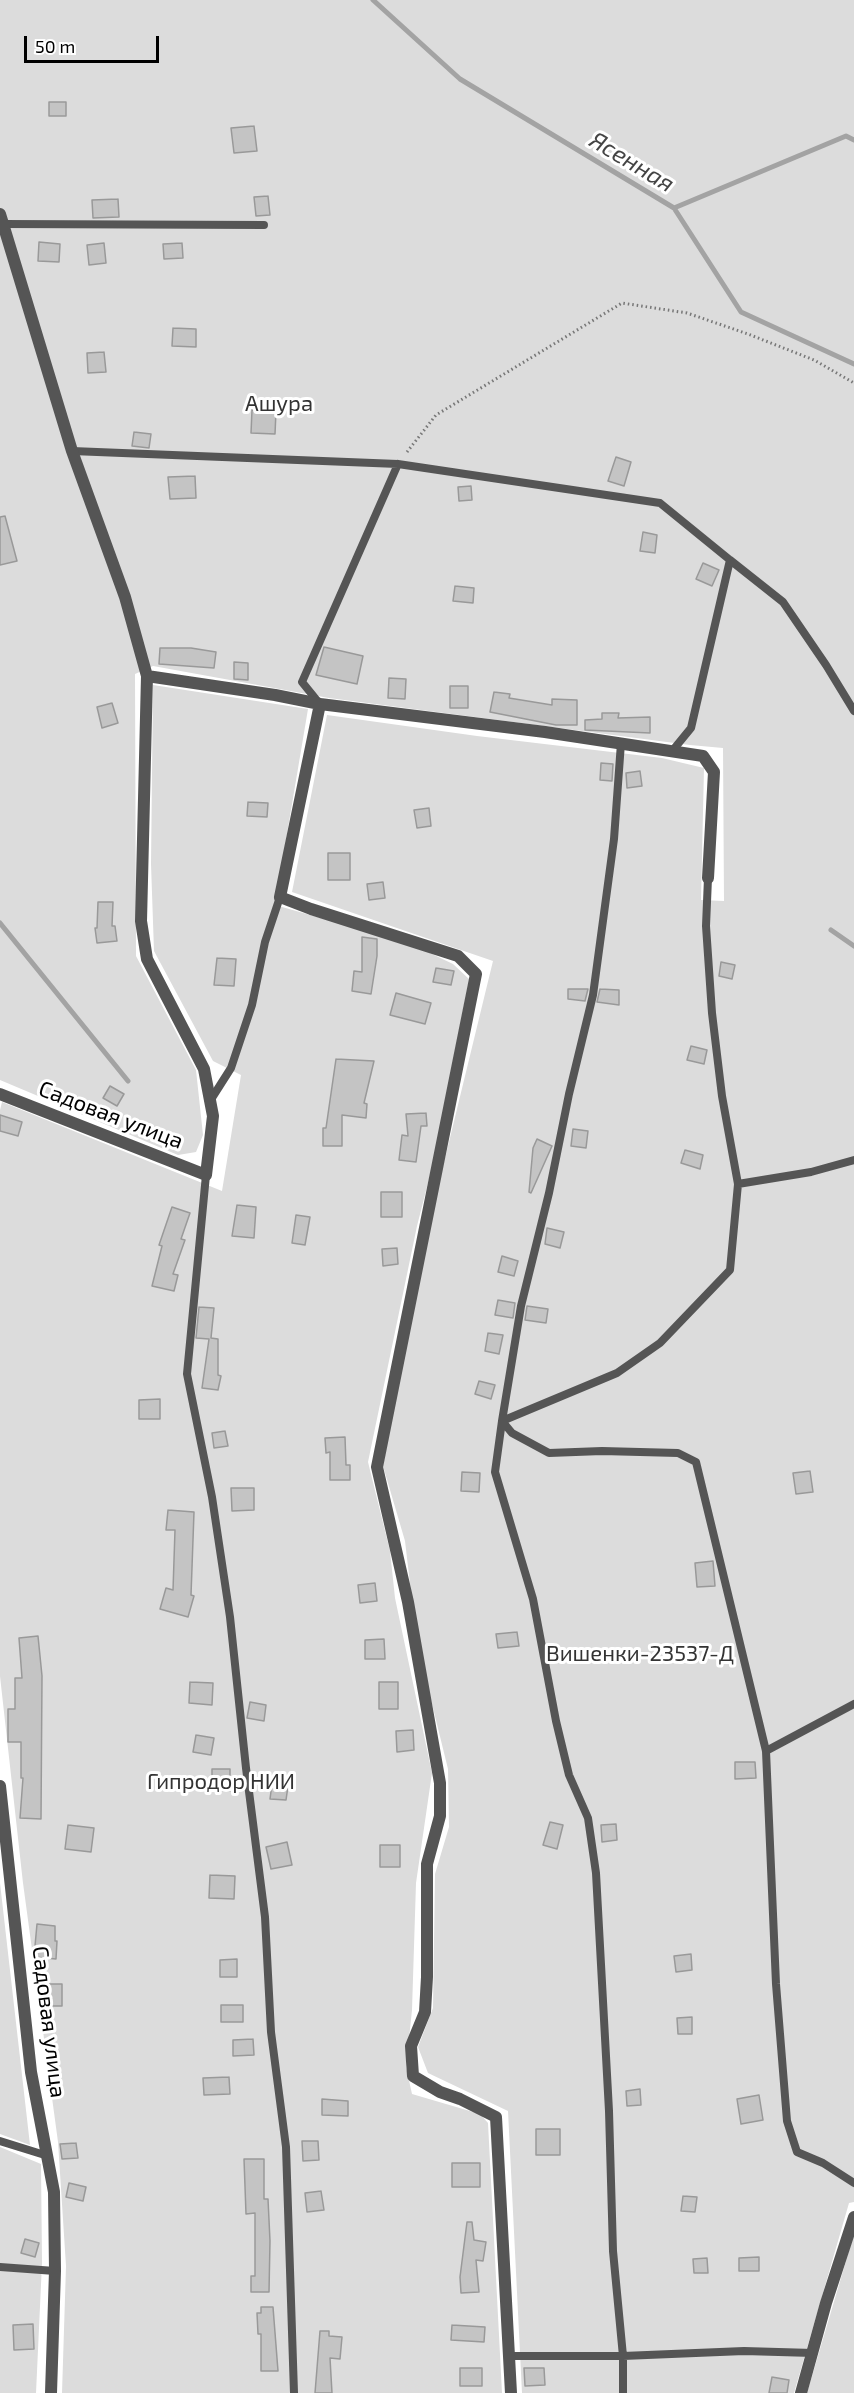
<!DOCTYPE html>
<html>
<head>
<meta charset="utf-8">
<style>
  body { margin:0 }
  #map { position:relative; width:854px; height:2393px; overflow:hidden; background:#fff; font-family:"Exo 2",sans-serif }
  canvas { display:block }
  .scale { position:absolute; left:24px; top:36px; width:135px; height:27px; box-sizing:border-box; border:3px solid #000; border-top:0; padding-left:8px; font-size:18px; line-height:21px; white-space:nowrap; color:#000; -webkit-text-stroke:4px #fff; paint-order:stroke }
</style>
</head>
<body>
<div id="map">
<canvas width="854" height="2393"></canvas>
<div class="scale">50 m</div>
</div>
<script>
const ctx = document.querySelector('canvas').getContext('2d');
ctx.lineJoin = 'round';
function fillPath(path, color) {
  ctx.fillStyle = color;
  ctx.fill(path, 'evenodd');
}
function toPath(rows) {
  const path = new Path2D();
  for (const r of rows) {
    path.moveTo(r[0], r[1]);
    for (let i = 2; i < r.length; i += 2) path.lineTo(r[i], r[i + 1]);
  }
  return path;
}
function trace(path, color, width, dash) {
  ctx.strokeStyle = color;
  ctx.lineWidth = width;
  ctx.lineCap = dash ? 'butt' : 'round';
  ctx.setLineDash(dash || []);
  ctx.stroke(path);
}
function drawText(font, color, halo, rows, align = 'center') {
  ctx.font = font + ' "Exo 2",sans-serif';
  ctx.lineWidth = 6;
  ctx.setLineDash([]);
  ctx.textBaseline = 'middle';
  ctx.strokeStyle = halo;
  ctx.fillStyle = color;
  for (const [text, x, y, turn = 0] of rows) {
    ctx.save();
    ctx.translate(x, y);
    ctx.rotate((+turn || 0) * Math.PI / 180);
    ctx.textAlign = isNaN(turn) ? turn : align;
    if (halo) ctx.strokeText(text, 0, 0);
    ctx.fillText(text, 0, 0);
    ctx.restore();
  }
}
fillPath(toPath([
  [0,0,854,0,854,2202,849,2203,794,2393,522,2393,508,2111,428,2073,418,2047,433,2008,435,1874,449,1827,448,1769,417,1643,405,1541,383,1466,429,1224,493,961,292,892,327,715,477,736,662,758,704,768,701,900,724,901,723,748,690,745,329,698,153,666,135,674,136,956,196,1070,203,1135,196,1152,178,1155,0,1080],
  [153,685,308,709,275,905,409,943,453,964,469,979,432,1167,417,1226,368,1462,390,1551,395,1598,432,1773,416,1883,412,2010,406,2067,412,2094,480,2114,488,2123,502,2393,62,2393,66,2266,58,2142,23,1883,0,1676,0,1110,2,1102,222,1191,241,1075,213,1061,154,951,151,864],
  [0,1883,30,2145,0,2134],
  [0,2147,41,2164,42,2263,36,2393,0,2393],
  [854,2234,854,2393,807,2393]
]), '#dcdcdc');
trace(toPath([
  [373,0,460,79,674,208,741,312,854,364],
  [674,208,846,136,854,140],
  [0,923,128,1081],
  [831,930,854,946]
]), '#a3a3a3', 5);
const building = toPath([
  [49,102,66,102,66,116,49,116,49,102],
  [254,126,257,151,234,153,231,128,254,126],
  [268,196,270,215,256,216,254,197,268,196],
  [118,199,119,217,93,218,92,200,118,199],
  [39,242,60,244,59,262,38,261,39,242],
  [104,243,106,263,89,265,87,245,104,243],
  [182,243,183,258,164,259,163,244,182,243],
  [173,328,196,329,196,347,172,346,173,328],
  [104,352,106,372,88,373,87,353,104,352],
  [252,410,276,411,275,434,251,433,252,410],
  [134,432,151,434,149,448,132,446,134,432],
  [616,457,631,462,624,486,608,481,616,457],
  [195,476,196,498,170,499,168,477,195,476],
  [471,486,472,500,459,501,458,487,471,486],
  [5,516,17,561,0,565,0,517,5,516],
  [643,532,657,535,655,553,640,551,643,532],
  [703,563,719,570,712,586,696,579,703,563],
  [455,586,474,588,473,603,453,601,455,586],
  [324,647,363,656,357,684,316,675,324,647],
  [160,648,191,648,216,652,214,668,159,664,160,648],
  [234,662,248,663,248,680,234,679,234,662],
  [389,678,406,679,405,699,388,698,389,678],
  [450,686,468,686,468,708,450,708,450,686],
  [494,692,510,694,509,698,552,705,552,699,577,700,577,725,556,725,490,712,494,692],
  [112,703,118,723,102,728,97,707,112,703],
  [602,713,619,713,618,718,650,717,650,733,585,730,585,720,602,719,602,713],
  [601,763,613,764,612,781,600,780,601,763],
  [640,771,642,786,627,788,626,773,640,771],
  [248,802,268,803,267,817,247,816,248,802],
  [429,808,431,826,417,828,414,810,429,808],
  [328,853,350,853,350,880,328,880,328,853],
  [383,882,385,898,369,900,367,884,383,882],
  [98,902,113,902,112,926,115,926,117,941,97,943,95,928,97,928,98,902],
  [362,937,377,939,377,956,371,994,352,991,354,971,362,972,362,937],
  [217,958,236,959,234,986,214,985,217,958],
  [721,962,735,965,732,979,719,976,721,962],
  [436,968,454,971,451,985,433,982,436,968],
  [568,989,588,989,585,1001,568,999,568,989],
  [600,989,619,990,619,1005,597,1002,600,989],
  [396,993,431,1003,425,1024,390,1015,396,993],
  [691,1046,707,1050,704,1064,687,1060,691,1046],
  [336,1059,374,1061,364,1103,367,1104,366,1118,342,1115,342,1146,323,1146,323,1128,326,1128,336,1059],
  [110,1086,124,1094,117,1106,103,1098,110,1086],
  [426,1113,427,1126,421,1126,416,1162,399,1160,402,1135,408,1136,406,1114,426,1113],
  [0,1115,22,1122,18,1136,0,1131,0,1115],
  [573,1129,588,1131,586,1148,571,1146,573,1129],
  [537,1139,552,1146,531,1193,529,1192,533,1148,537,1139],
  [685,1150,703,1155,700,1169,681,1163,685,1150],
  [381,1192,402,1192,402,1217,381,1217,381,1192],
  [237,1205,256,1207,254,1238,232,1236,237,1205],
  [172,1207,190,1213,181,1239,185,1240,173,1274,178,1275,174,1291,152,1286,162,1246,159,1245,172,1207],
  [296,1215,310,1217,305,1245,292,1243,296,1215],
  [547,1228,564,1232,560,1248,545,1244,547,1228],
  [397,1248,398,1264,383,1266,382,1249,397,1248],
  [502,1256,518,1261,514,1276,498,1272,502,1256],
  [498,1300,515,1303,513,1318,495,1315,498,1300],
  [527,1306,548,1309,546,1323,525,1320,527,1306],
  [199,1307,214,1308,211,1338,218,1339,218,1375,221,1376,218,1390,202,1388,209,1339,196,1338,199,1307],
  [488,1333,503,1335,499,1354,485,1351,488,1333],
  [479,1381,495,1385,491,1399,475,1394,479,1381],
  [160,1399,160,1419,139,1419,139,1400,160,1399],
  [225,1431,228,1446,214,1448,212,1433,225,1431],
  [345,1437,346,1465,350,1465,350,1480,330,1480,330,1452,326,1453,325,1438,345,1437],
  [810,1471,813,1492,796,1494,793,1473,810,1471],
  [462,1472,480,1473,479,1492,461,1491,462,1472],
  [231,1488,254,1488,254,1510,232,1511,231,1488],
  [168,1510,194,1512,191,1595,194,1596,188,1617,160,1609,166,1588,173,1590,175,1530,166,1530,168,1510],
  [713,1561,715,1586,697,1587,695,1563,713,1561],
  [375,1583,377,1601,360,1603,358,1585,375,1583],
  [517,1632,519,1646,498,1648,496,1634,517,1632],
  [38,1636,42,1676,41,1819,20,1818,23,1778,21,1778,21,1742,8,1742,8,1709,15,1709,15,1678,22,1678,19,1638,38,1636],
  [384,1639,385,1659,365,1659,365,1640,384,1639],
  [190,1682,213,1683,212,1705,189,1703,190,1682],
  [379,1682,398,1682,398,1709,379,1709,379,1682],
  [250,1702,266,1705,264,1721,247,1718,250,1702],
  [413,1730,414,1750,397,1752,396,1731,413,1730],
  [196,1735,214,1738,211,1755,193,1752,196,1735],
  [735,1762,755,1762,756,1778,735,1779,735,1762],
  [212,1769,230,1769,230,1791,212,1791,212,1769],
  [272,1784,288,1786,286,1800,270,1799,272,1784],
  [550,1822,563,1825,557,1849,543,1845,550,1822],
  [616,1824,617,1840,602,1842,601,1825,616,1824],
  [68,1825,94,1828,91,1852,65,1849,68,1825],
  [287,1842,292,1865,271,1869,266,1847,287,1842],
  [380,1845,400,1845,400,1867,380,1867,380,1845],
  [210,1875,235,1876,234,1899,209,1898,210,1875],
  [37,1924,55,1926,55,1941,57,1941,56,1959,34,1957,37,1924],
  [691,1954,692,1970,676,1972,674,1956,691,1954],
  [237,1959,237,1977,220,1977,220,1960,237,1959],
  [40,1984,62,1984,62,2006,41,2006,40,1984],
  [221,2005,243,2005,243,2022,221,2022,221,2005],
  [692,2017,692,2034,678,2034,677,2018,692,2017],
  [253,2039,254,2055,233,2056,233,2040,253,2039],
  [229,2077,230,2094,204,2095,203,2078,229,2077],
  [640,2089,641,2105,627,2106,626,2091,640,2089],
  [759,2095,763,2120,741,2124,737,2099,759,2095],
  [322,2099,348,2101,348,2116,322,2115,322,2099],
  [536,2129,560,2129,560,2155,536,2155,536,2129],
  [302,2141,318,2141,319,2160,303,2161,302,2141],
  [76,2143,78,2158,62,2159,60,2144,76,2143],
  [244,2159,264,2159,264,2199,268,2199,270,2241,269,2292,251,2292,251,2276,255,2276,255,2213,246,2214,244,2159],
  [452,2163,480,2163,480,2187,452,2187,452,2163],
  [69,2183,86,2187,83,2201,66,2197,69,2183],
  [321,2191,324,2210,307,2212,305,2193,321,2191],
  [683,2196,697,2197,695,2212,681,2211,683,2196],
  [467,2222,472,2222,474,2240,486,2242,483,2261,476,2260,479,2292,461,2293,460,2277,467,2222],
  [25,2239,39,2243,35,2257,21,2253,25,2239],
  [759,2257,759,2271,739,2271,739,2258,759,2257],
  [707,2258,708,2273,694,2273,693,2259,707,2258],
  [261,2307,273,2307,278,2371,261,2371,261,2334,258,2334,257,2313,261,2313,261,2307],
  [33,2324,34,2349,14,2350,13,2325,33,2324],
  [452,2325,485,2327,484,2342,451,2340,452,2325],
  [320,2331,329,2331,329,2336,342,2337,340,2359,330,2358,332,2393,315,2393,320,2331],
  [460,2368,482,2368,482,2386,460,2386,460,2368],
  [524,2368,544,2368,545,2385,525,2386,524,2368],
  [772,2377,789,2380,787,2393,769,2393,772,2377]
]);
fillPath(building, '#c4c4c4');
trace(building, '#999', 1.5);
trace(toPath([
  [407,452,436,415,622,303,687,313,748,334,814,360,854,383]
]), '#777', 3, [1.5, 3]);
trace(toPath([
  [3,224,264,225],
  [72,451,398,464,660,503,730,560,691,728,673,750],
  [730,560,783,602,826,665,854,711],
  [319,703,302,682,398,464],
  [621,743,614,839,593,995,569,1094,549,1193,521,1306,502,1421,512,1433,549,1453,602,1451,678,1453,696,1462,766,1751,776,1984,787,2121,797,2152,823,2163,854,2183],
  [708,878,706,926,712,1013,722,1096,738,1184],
  [210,1101,231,1068,252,1005,265,942,280,897],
  [206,1175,187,1374,212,1497,230,1617,246,1768,265,1917,271,2032,286,2147,294,2393],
  [766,1751,854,1704],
  [0,2141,48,2156],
  [0,2267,55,2271],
  [509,2356,623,2356,744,2351,813,2353],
  [623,2393,623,2356,613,2251,609,2111,596,1873,588,1818,569,1775,556,1721,533,1599,495,1472,502,1421,617,1373,660,1343,730,1270,738,1184,811,1172,854,1160]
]), '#555', 8);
trace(toPath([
  [0,214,72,451,125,597,147,676,141,921,147,959,204,1069,213,1116,206,1175,0,1094],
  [147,676,275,695,320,704,545,732,703,756,714,772,708,878],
  [320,704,280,897,311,909,458,956,476,974,377,1467,408,1602,440,1783,440,1816,427,1864,427,1977,425,2012,411,2046,413,2076,440,2092,460,2099,496,2117,511,2393],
  [0,1786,31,2072,54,2192,55,2271,51,2393],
  [801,2393,826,2303,854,2217]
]), '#555', 12);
drawText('22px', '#333', '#fff', [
  ["Ашура",279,404],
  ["Вишенки-23537-Д",640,1654],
  ["Гипродор НИИ",221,1782]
]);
drawText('22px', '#000', '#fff', [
  ["Садовая улица",111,1115,21],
  ["Садовая улица",49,2022,83]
]);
drawText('italic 24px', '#444', '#fff', [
  ["Ясенная",632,162,31]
]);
</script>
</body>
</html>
